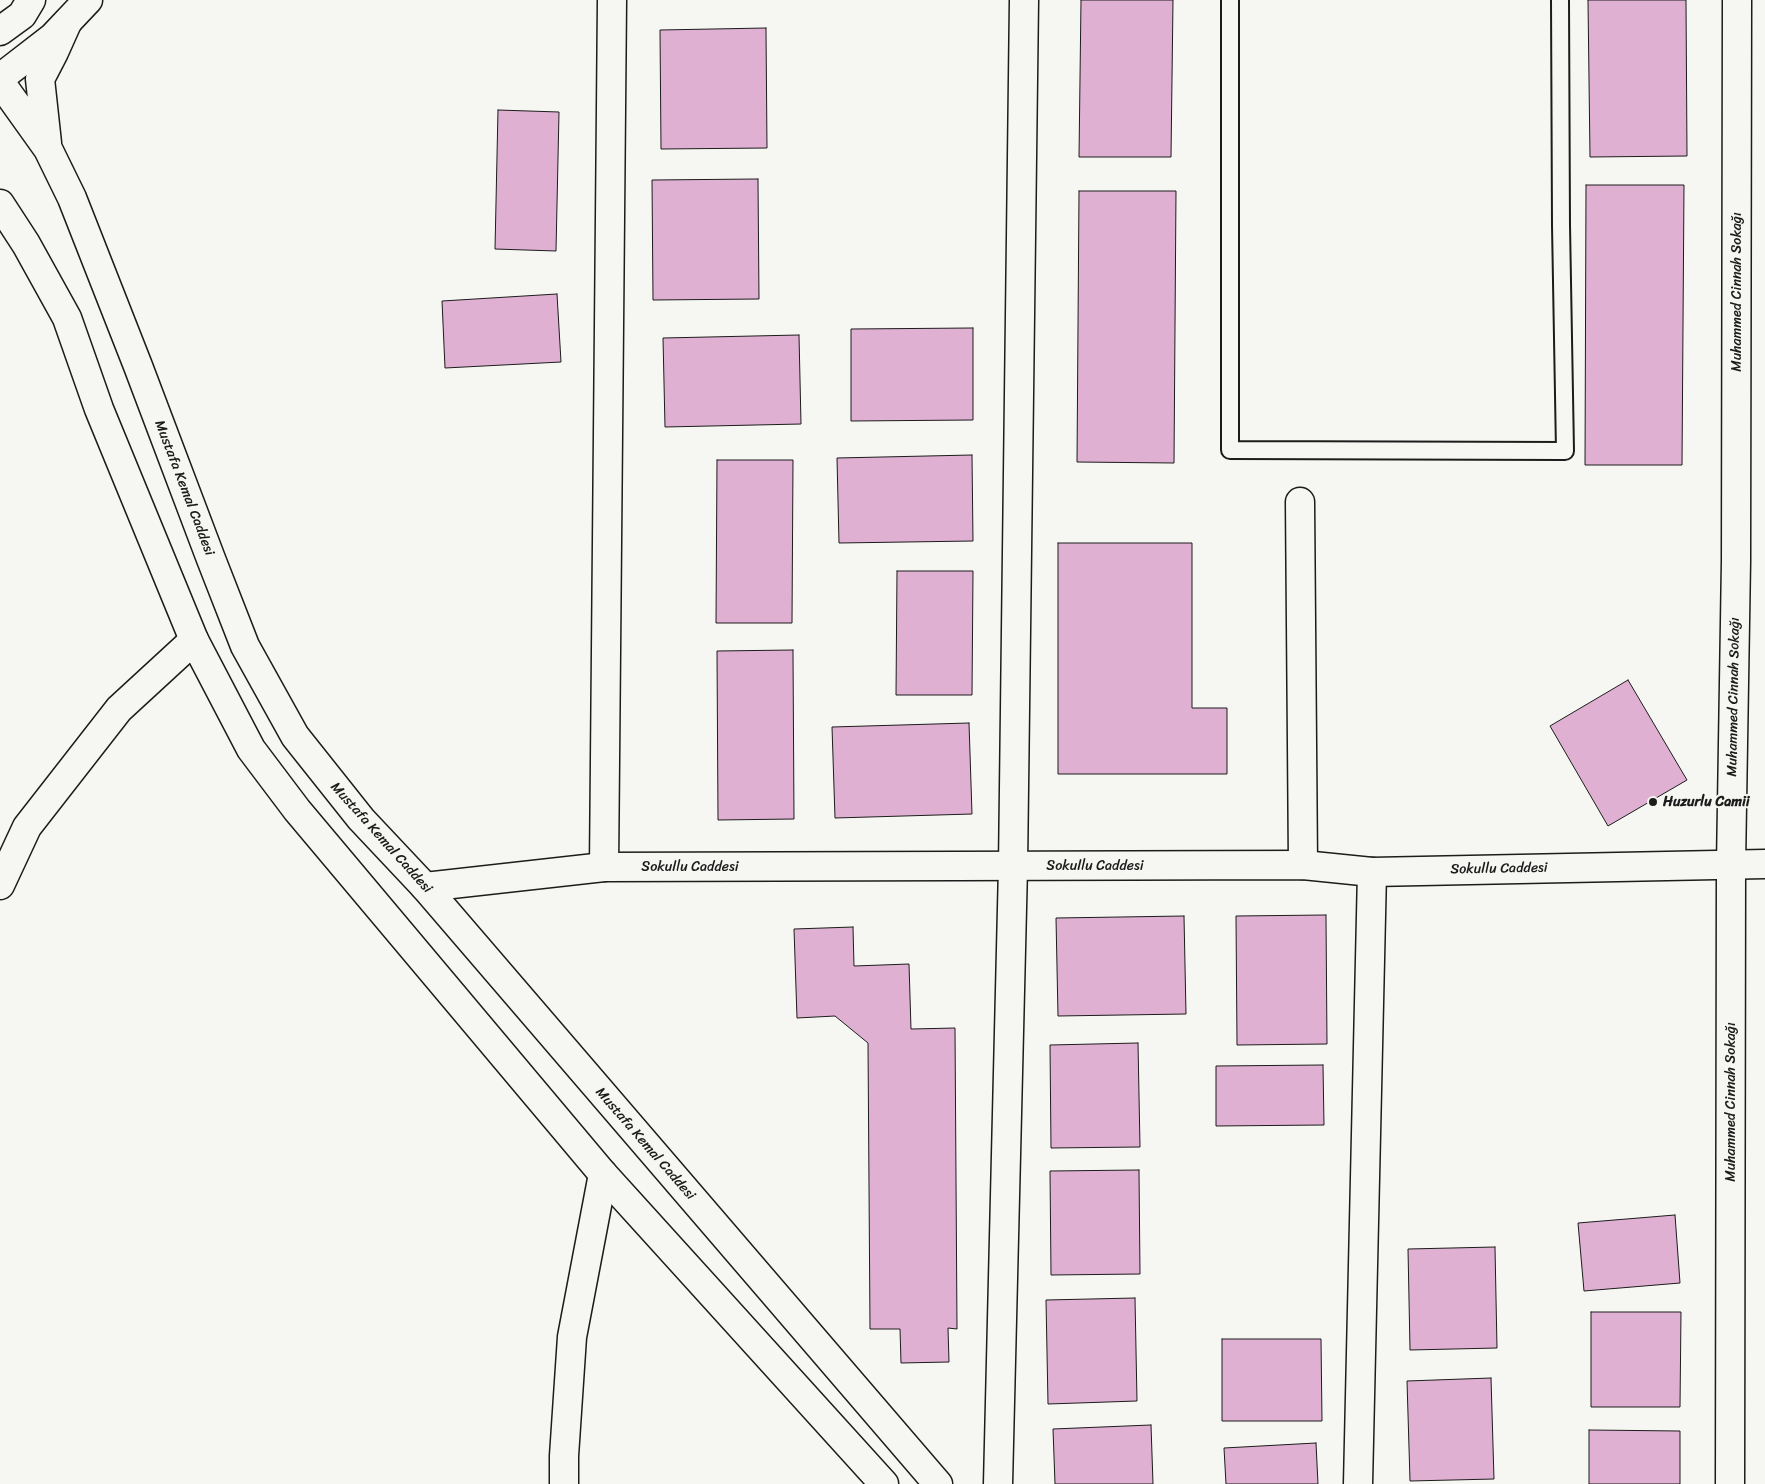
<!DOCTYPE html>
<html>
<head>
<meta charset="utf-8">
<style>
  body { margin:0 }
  canvas { display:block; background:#f6f6f2 }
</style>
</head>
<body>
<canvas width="1765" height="1484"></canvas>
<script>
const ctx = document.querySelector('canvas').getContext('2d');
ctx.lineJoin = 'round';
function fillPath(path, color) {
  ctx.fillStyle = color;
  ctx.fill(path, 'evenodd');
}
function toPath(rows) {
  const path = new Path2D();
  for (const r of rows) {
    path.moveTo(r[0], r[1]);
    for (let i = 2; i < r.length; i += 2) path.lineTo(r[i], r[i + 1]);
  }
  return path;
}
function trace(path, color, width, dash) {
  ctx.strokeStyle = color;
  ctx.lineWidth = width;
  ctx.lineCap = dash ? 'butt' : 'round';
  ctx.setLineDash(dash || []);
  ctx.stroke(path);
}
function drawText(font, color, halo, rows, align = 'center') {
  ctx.font = font + ' Sriracha,sans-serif';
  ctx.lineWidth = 4;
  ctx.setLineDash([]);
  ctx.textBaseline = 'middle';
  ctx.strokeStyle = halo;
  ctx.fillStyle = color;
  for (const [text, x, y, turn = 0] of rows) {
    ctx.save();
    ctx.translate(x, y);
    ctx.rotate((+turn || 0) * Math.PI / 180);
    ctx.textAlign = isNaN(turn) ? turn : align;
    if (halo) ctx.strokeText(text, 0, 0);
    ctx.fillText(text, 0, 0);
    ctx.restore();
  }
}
const building = toPath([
  [1081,0,1173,0,1171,157,1079,157,1081,0],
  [1588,0,1686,0,1687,156,1590,157,1588,0],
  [766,28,767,148,661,149,660,30,766,28],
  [498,110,559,112,556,251,495,249,498,110],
  [758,179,759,299,653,300,652,180,758,179],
  [1586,185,1684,185,1682,465,1585,465,1586,185],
  [1079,191,1176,191,1174,463,1077,462,1079,191],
  [557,294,561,362,445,368,442,301,557,294],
  [973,328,973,420,851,421,851,329,973,328],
  [799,335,801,424,665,427,663,338,799,335],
  [972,455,973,541,839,543,837,458,972,455],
  [717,460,793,460,792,623,716,623,717,460],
  [1058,543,1192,543,1192,708,1227,708,1227,774,1058,774,1058,543],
  [897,571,973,571,972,695,896,695,897,571],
  [793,650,794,819,718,820,717,651,793,650],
  [1628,680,1687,780,1608,826,1550,726,1628,680],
  [969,723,972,814,835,818,832,727,969,723],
  [1326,915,1327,1044,1237,1045,1236,916,1326,915],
  [1184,916,1186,1014,1058,1016,1056,918,1184,916],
  [853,927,854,966,909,964,911,1029,955,1028,957,1329,948,1328,949,1362,901,1363,900,1329,870,1329,868,1043,835,1016,797,1018,794,929,853,927],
  [1138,1043,1140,1147,1051,1148,1050,1045,1138,1043],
  [1323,1065,1324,1125,1216,1126,1216,1066,1323,1065],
  [1139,1170,1140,1274,1051,1275,1050,1171,1139,1170],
  [1675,1215,1680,1283,1584,1291,1578,1223,1675,1215],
  [1495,1247,1497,1348,1410,1350,1408,1249,1495,1247],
  [1135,1298,1137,1401,1048,1404,1046,1300,1135,1298],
  [1591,1312,1681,1312,1680,1407,1591,1407,1591,1312],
  [1222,1339,1321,1339,1322,1421,1222,1421,1222,1339],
  [1491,1378,1494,1479,1410,1481,1407,1381,1491,1378],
  [1151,1425,1153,1484,1055,1484,1053,1429,1151,1425],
  [1589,1430,1680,1431,1680,1484,1589,1484,1589,1430],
  [1316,1443,1318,1484,1226,1484,1224,1448,1316,1443]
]);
fillPath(building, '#dfb0d2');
trace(building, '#1c1c1c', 1);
const service = toPath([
  [1230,0,1230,450,1565,451,1561,225,1560,0]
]);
const minor = toPath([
  [1300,502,1303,865],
  [604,867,612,0],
  [0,885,27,827,119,709,194,640],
  [564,1484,564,1456,572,1337,603,1174],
  [998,1484,1013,867,1024,0],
  [1358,1484,1372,872],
  [1730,1484,1731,865,1736,561,1737,0]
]);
const tertiary = toPath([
  [0,31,22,15,31,0],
  [0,78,53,37,88,0],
  [425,887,604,867,1303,865,1372,872,1765,864]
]);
const secondary = toPath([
  [0,82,48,149,72,198,138,366,211,559,245,646,295,736,361,819,425,887,938,1484],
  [47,143,40,79,54,52,67,23],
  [0,204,26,244,67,318,99,409,194,640,251,749,297,810,603,1174,884,1484]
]);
trace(service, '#1c1c1c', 20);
trace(minor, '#1c1c1c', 31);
trace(tertiary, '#1c1c1c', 31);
trace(secondary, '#1c1c1c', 31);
trace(service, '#f6f6f2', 16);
trace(minor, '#f6f6f2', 28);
trace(tertiary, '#f6f6f2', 28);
trace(secondary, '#f6f6f2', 28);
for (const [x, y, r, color] of [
  [1653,802,5,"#1c1c1c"]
]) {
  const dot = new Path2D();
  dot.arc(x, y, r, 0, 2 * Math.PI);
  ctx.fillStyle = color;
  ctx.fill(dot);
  trace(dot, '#f6f6f2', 2);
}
drawText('14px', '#1c1c1c', '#f6f6f2', [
  ["Muhammed Cinnah Sokağı",1737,292,-90],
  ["Mustafa Kemal Caddesi",184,488,69],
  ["Muhammed Cinnah Sokağı",1734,697,-89],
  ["Mustafa Kemal Caddesi",381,838,48],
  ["Sokullu Caddesi",1095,866],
  ["Sokullu Caddesi",690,867],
  ["Sokullu Caddesi",1499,869,-1],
  ["Muhammed Cinnah Sokağı",1731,1102,-90],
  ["Mustafa Kemal Caddesi",645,1144,49]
]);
drawText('bold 14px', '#1c1c1c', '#f6f6f2', [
  ["Huzurlu Camii",1663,802]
], 'left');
</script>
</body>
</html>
